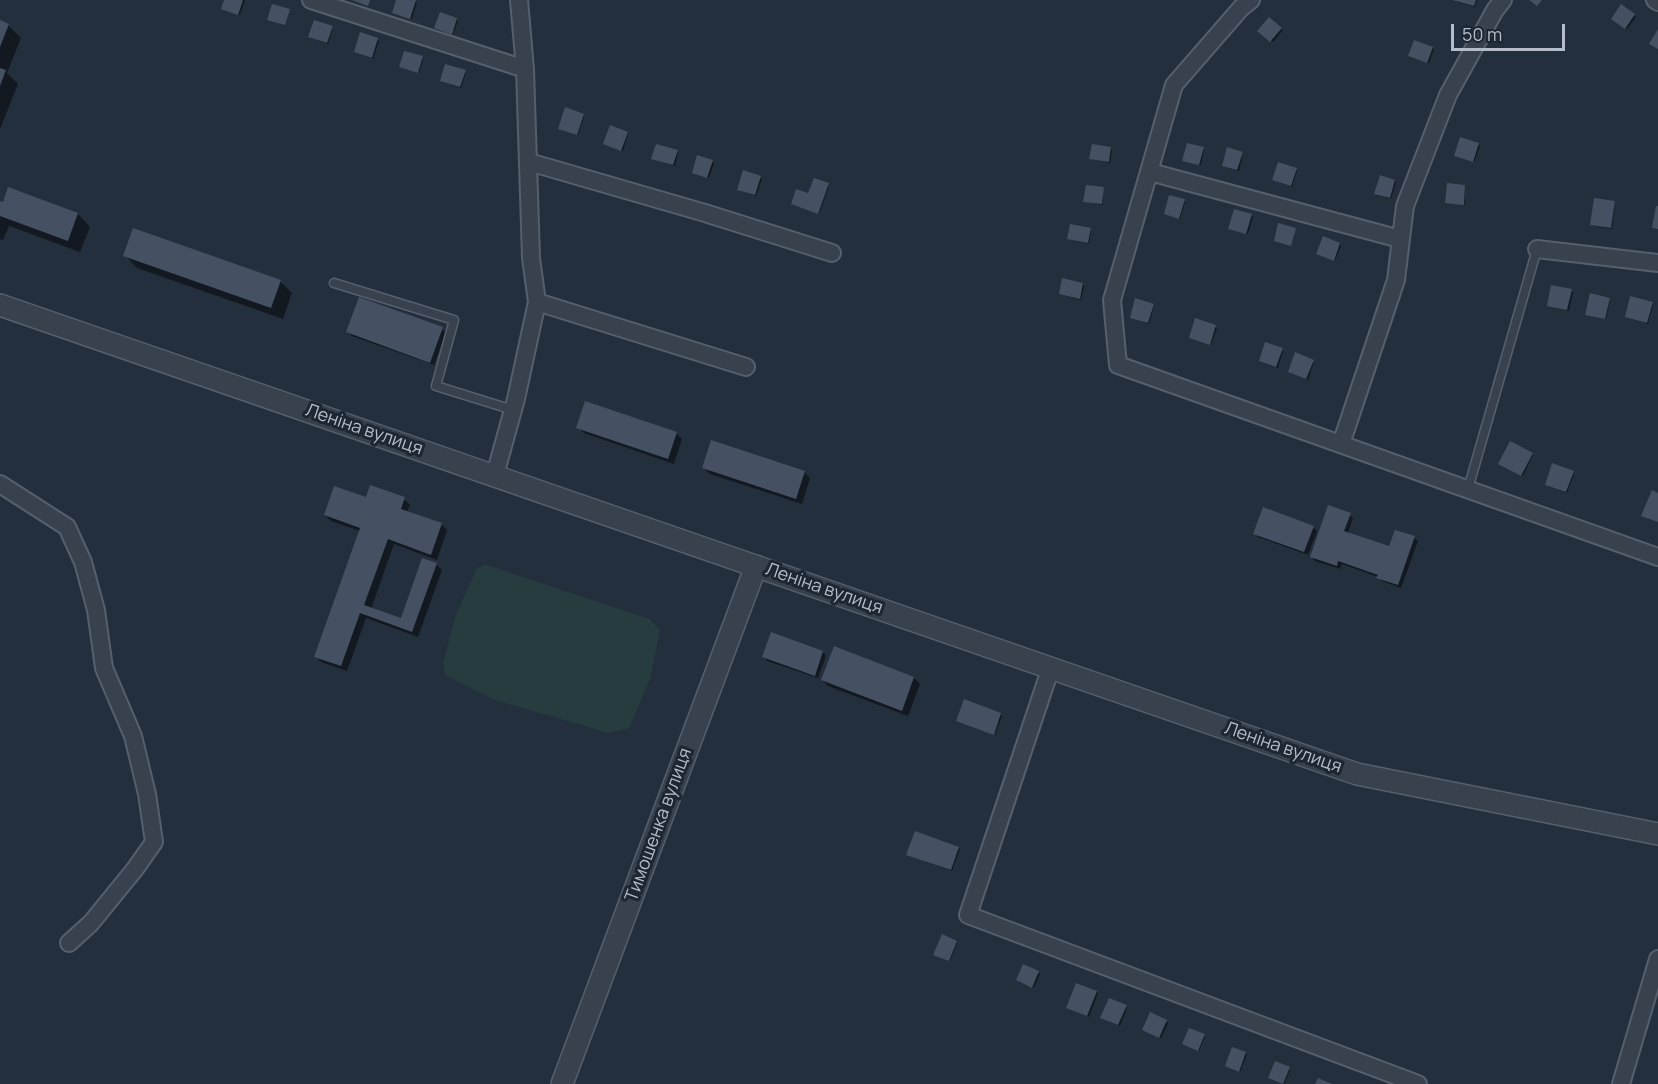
<!DOCTYPE html>
<html>
<head>
<meta charset="utf-8">
<style>
  body { margin:0 }
  #map { position:relative; width:1658px; height:1084px; overflow:hidden; background:#242f3e; font-family:Manrope,sans-serif }
  canvas { display:block }
  .scale { position:absolute; left:1451px; top:24px; width:114px; height:27px; box-sizing:border-box; border:3px solid #b4bcc9; border-top:0; padding-left:8px; font-size:18px; line-height:21px; white-space:nowrap; color:#b4bcc9; -webkit-text-stroke:4px #1d2633; paint-order:stroke }
</style>
</head>
<body>
<div id="map">
<canvas width="1658" height="1084"></canvas>
<div class="scale">50 m</div>
</div>
<script>
const ctx = document.querySelector('canvas').getContext('2d');
ctx.lineJoin = 'round';
function fillPath(path, color) {
  ctx.fillStyle = color;
  ctx.fill(path, 'evenodd');
}
function toPath(rows) {
  const path = new Path2D();
  for (const r of rows) {
    path.moveTo(r[0], r[1]);
    for (let i = 2; i < r.length; i += 2) path.lineTo(r[i], r[i + 1]);
  }
  return path;
}
function trace(path, color, width, dash) {
  ctx.strokeStyle = color;
  ctx.lineWidth = width;
  ctx.lineCap = dash ? 'butt' : 'round';
  ctx.setLineDash(dash || []);
  ctx.stroke(path);
}
function drawText(font, color, halo, rows, align = 'center') {
  ctx.font = font + ' Manrope,sans-serif';
  ctx.lineWidth = 6;
  ctx.setLineDash([]);
  ctx.textBaseline = 'middle';
  ctx.strokeStyle = halo;
  ctx.fillStyle = color;
  for (const [text, x, y, turn = 0] of rows) {
    ctx.save();
    ctx.translate(x, y);
    ctx.rotate((+turn || 0) * Math.PI / 180);
    ctx.textAlign = isNaN(turn) ? turn : align;
    if (halo) ctx.strokeText(text, 0, 0);
    ctx.fillText(text, 0, 0);
    ctx.restore();
  }
}
fillPath(toPath([
  [486,565,649,619,660,630,650,679,629,728,609,733,495,700,445,675,443,663,456,615,477,568]
]), '#263c3f');
fillPath(toPath([
  [226,0,245,0,240,15,223,9],
  [398,0,413,0,417,2,412,19,396,14],
  [1456,0,1477,0,1475,7,1457,2],
  [1621,6,1636,17,1627,29,1613,18],
  [441,14,458,21,453,35,436,28],
  [1269,19,1283,30,1273,42,1259,31],
  [0,22,8,25,21,38,7,73,18,84,0,129],
  [332,27,333,28,328,44,312,38],
  [361,34,379,41,373,59,355,52],
  [1432,48,1434,49,1429,63,1411,57],
  [422,57,423,59,419,73,401,67],
  [465,72,466,73,461,88,443,82],
  [583,115,584,117,578,135,561,130],
  [627,133,628,134,623,151,606,145],
  [1478,144,1480,146,1474,162,1457,157],
  [1110,149,1112,150,1110,163,1091,159],
  [1203,149,1204,150,1201,165,1184,160],
  [677,151,678,153,675,166,653,159],
  [1242,153,1243,154,1239,171,1223,166],
  [712,161,714,163,709,178,695,174],
  [1296,169,1297,171,1292,187,1274,180],
  [760,177,762,179,756,196,740,191],
  [1395,181,1396,182,1391,199,1377,195],
  [828,185,829,186,819,214,792,204],
  [1465,186,1465,205,1447,202],
  [1103,188,1103,205,1085,201],
  [1184,201,1185,202,1180,219,1165,214],
  [0,203,78,214,90,227,80,252,9,226,3,240,0,239],
  [1614,203,1615,204,1612,229,1593,226,1592,225],
  [1251,215,1253,217,1248,234,1232,230],
  [1090,230,1091,231,1089,244,1069,239],
  [1340,244,1341,246,1335,261,1319,255],
  [125,255,280,281,292,293,283,319,137,268],
  [1083,284,1084,286,1081,300,1060,294],
  [1571,291,1573,292,1569,311,1549,306],
  [1609,299,1610,301,1606,319,1588,315],
  [1652,303,1653,305,1648,324,1627,317],
  [1153,305,1154,306,1149,324,1132,318],
  [1196,320,1217,328,1211,345,1191,338],
  [442,329,446,333,434,365,352,336,348,332],
  [1282,349,1283,351,1278,368,1262,362],
  [1313,361,1314,362,1308,380,1289,372],
  [578,427,676,433,682,439,674,464,584,433],
  [1532,454,1533,455,1523,476,1501,465],
  [704,468,804,472,810,478,802,504,710,474],
  [1573,472,1574,474,1567,493,1548,486],
  [367,499,404,499,410,505,407,512,441,524,447,530,437,560,394,544,371,609,402,620,436,564,442,570,418,637,366,618,347,671,321,662,315,656,360,531,331,521,325,515],
  [1350,515,1353,518,1348,533,1390,548,1414,538,1418,541,1401,588,1382,581,1378,577,1342,564,1340,569,1315,561,1312,557],
  [1313,527,1317,531,1308,555,1258,537,1255,533],
  [835,648,914,678,920,684,908,716,828,686,822,680],
  [823,652,826,656,818,678,767,661,764,657],
  [1000,714,1002,716,995,735,958,721],
  [958,848,960,849,952,871,910,856],
  [956,942,957,943,950,961,937,956],
  [1024,966,1040,974,1034,988,1019,982],
  [1096,992,1098,993,1089,1017,1068,1008],
  [1126,1006,1127,1008,1120,1026,1103,1019],
  [1151,1014,1168,1023,1161,1038,1145,1031],
  [1204,1035,1205,1037,1199,1051,1184,1044],
  [1233,1049,1247,1055,1240,1072,1226,1066],
  [1289,1069,1290,1070,1284,1084,1271,1079]
]), '#0007');
fillPath(toPath([
  [224,0,243,0,238,15,221,9],
  [352,0,370,0,368,6],
  [396,0,416,0,410,19,392,13],
  [1452,0,1476,0,1474,6],
  [1529,0,1542,0,1537,6],
  [272,4,290,9,285,25,267,20],
  [1621,4,1635,14,1625,29,1611,19],
  [440,12,457,18,452,35,434,28],
  [1269,17,1282,28,1270,42,1257,31],
  [0,20,9,24,0,47],
  [314,20,333,26,327,43,308,37],
  [1658,29,1658,49,1649,44],
  [360,32,378,38,372,58,354,52],
  [1414,40,1433,47,1427,63,1408,56],
  [404,51,423,56,418,73,399,67],
  [445,64,466,70,460,87,440,81],
  [0,68,6,70,0,86],
  [565,107,584,114,577,135,558,129],
  [610,125,628,132,621,151,603,144],
  [1460,137,1479,143,1473,162,1454,156],
  [1187,143,1204,147,1199,165,1182,161],
  [656,144,678,150,673,165,651,159],
  [1092,144,1111,147,1109,162,1089,159],
  [1227,147,1243,152,1237,170,1222,166],
  [697,155,713,160,707,178,692,173],
  [1278,162,1297,168,1291,186,1272,180],
  [743,170,761,176,755,195,737,190],
  [1380,175,1395,180,1390,198,1374,194],
  [814,178,829,183,818,214,791,204,796,189,808,193],
  [1447,183,1465,185,1464,205,1445,203],
  [1086,185,1104,187,1102,204,1083,202],
  [8,187,78,213,68,241,0,216,0,201,3,202],
  [1169,195,1185,199,1179,219,1164,214],
  [1594,198,1615,201,1611,228,1590,225],
  [1656,206,1658,206,1658,229,1652,228],
  [1234,209,1252,214,1246,234,1228,229],
  [1278,223,1296,228,1291,246,1274,241],
  [1070,224,1091,228,1088,243,1067,239],
  [133,228,281,280,271,308,123,256],
  [1323,236,1340,243,1334,261,1316,254],
  [1062,278,1083,283,1080,299,1059,294],
  [1551,285,1572,289,1567,310,1547,306],
  [1590,293,1610,298,1605,319,1585,315],
  [1630,296,1653,302,1647,323,1625,317],
  [359,297,443,327,430,363,346,332],
  [1135,298,1154,304,1148,323,1130,318],
  [1195,318,1216,325,1210,345,1189,338],
  [1265,342,1283,348,1276,367,1259,361],
  [1295,352,1314,360,1306,379,1288,372],
  [585,401,677,432,668,459,576,428],
  [711,440,805,471,796,499,702,468],
  [1510,441,1533,453,1521,476,1498,464],
  [1552,463,1574,471,1566,492,1545,485],
  [370,485,405,497,401,509,442,523,431,555,388,539,364,605,401,618,422,558,437,563,412,632,360,613,341,666,314,657,360,528,324,515,334,486,366,497],
  [1652,490,1658,493,1658,522,1641,516],
  [1328,505,1351,513,1344,531,1389,546,1395,530,1415,536,1398,585,1376,578,1378,575,1338,561,1337,566,1310,557],
  [1263,507,1314,526,1304,552,1253,534],
  [771,632,823,651,815,676,762,657],
  [834,646,914,677,902,711,821,680],
  [964,699,1001,713,994,735,956,721],
  [915,831,959,847,951,870,906,855],
  [942,934,957,941,949,961,933,955],
  [1023,964,1039,971,1032,988,1016,980],
  [1076,983,1097,991,1087,1016,1066,1008],
  [1109,998,1127,1005,1118,1025,1100,1018],
  [1150,1012,1167,1020,1159,1038,1142,1030],
  [1189,1028,1205,1034,1198,1051,1182,1044],
  [1232,1047,1246,1052,1239,1072,1225,1066],
  [1275,1061,1290,1067,1283,1084,1268,1078],
  [1318,1078,1332,1084,1315,1084]
]), '#455162');
const service = toPath([
  [334,283,454,320,436,386,513,410],
  [1468,489,1537,249]
]);
const minor = toPath([
  [311,0,525,69],
  [1251,0,1241,8,1174,85,1112,300,1118,365,1658,557],
  [1655,0,1658,2],
  [529,162,705,213,832,253],
  [1150,172,1400,239],
  [1537,249,1658,263],
  [537,302,746,367],
  [1341,444,1396,280,1405,206,1448,95,1495,10,1503,0],
  [495,475,516,399,537,302,531,258,525,69,519,0],
  [0,484,67,527,83,562,96,610,104,668,133,736,147,794,154,842,135,869,91,923,69,943],
  [1051,667,968,915,1418,1084],
  [1621,1084,1658,959]
]);
const tertiary = toPath([
  [0,305,1357,774,1658,834],
  [562,1084,756,566]
]);
trace(service, '#565f6c', 11);
trace(minor, '#565f6c', 20);
trace(tertiary, '#565f6c', 24);
trace(service, '#38414e', 8);
trace(minor, '#38414e', 16);
trace(tertiary, '#38414e', 21);
drawText('18px', '#b4bcc9', '#1d2633', [
  ["Леніна вулиця",364,430,19],
  ["Леніна вулиця",824,589,19],
  ["Леніна вулиця",1283,748,19],
  ["Тимошенка вулиця",659,825,-70]
]);
</script>
</body>
</html>
